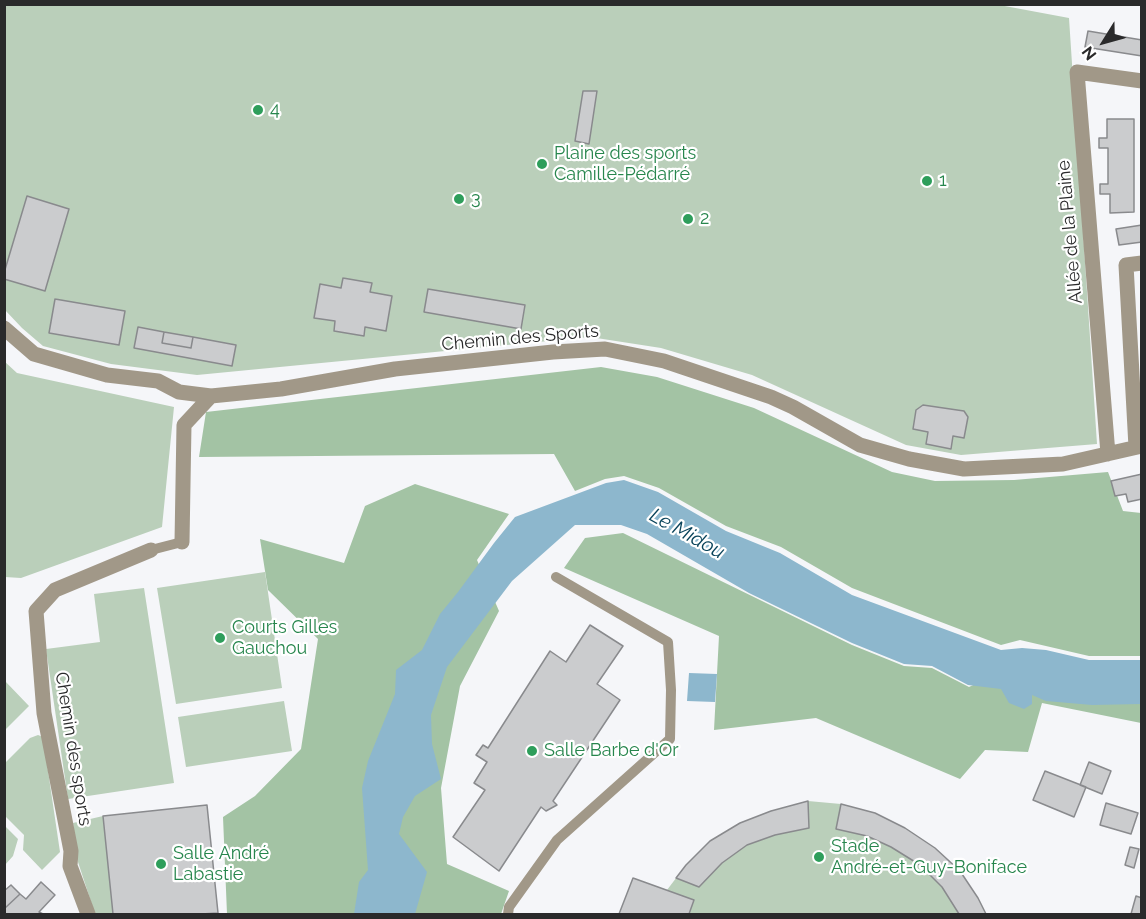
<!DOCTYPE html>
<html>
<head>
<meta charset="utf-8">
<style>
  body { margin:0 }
  #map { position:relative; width:1146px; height:919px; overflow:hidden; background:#f5f6f9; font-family:Raleway,sans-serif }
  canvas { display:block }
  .frame { position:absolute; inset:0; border:6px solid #2a2a2b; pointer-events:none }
  .north { position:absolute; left:1074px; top:12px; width:60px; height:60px; -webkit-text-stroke:4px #fff; paint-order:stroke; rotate:233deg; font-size:16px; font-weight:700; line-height:24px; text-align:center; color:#2a2a2b }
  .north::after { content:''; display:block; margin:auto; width:21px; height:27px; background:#2a2a2b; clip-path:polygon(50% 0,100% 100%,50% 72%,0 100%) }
</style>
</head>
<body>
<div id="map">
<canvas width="1146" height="919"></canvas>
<div class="frame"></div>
<div class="north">N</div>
</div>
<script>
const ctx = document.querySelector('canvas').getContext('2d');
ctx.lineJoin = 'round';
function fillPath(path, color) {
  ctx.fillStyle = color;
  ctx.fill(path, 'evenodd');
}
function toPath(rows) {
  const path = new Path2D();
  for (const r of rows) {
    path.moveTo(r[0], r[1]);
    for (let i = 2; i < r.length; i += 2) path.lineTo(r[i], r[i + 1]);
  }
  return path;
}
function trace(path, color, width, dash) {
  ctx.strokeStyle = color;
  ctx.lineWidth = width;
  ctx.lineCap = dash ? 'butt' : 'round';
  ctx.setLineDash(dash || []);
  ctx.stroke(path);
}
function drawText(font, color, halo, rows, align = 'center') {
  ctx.font = font + ' Raleway,sans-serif';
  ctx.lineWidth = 4.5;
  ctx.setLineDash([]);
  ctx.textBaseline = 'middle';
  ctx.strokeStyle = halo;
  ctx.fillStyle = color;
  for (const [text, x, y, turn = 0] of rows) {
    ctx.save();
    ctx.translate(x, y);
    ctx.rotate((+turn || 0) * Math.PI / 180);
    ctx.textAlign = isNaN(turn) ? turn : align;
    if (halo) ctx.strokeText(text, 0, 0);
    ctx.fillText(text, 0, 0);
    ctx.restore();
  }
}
fillPath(toPath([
  [994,4,1069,18,1097,444,961,455,906,445,752,375,661,348,590,337,197,375,111,364,43,346,22,328,5,310,5,5],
  [4,361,17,373,174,407,162,527,21,578,5,577],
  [265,572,282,688,176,704,157,588],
  [144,588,174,783,68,799,46,649,100,642,94,594],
  [5,681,29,706,5,730],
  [284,701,292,751,186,767,178,717],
  [38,735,43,737,60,852,42,870,23,850,24,835,5,816,4,764,30,738],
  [808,801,841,804,875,813,905,828,935,848,978,898,986,914,619,914,633,878,667,890,686,865,710,841,740,823,771,811],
  [103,816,115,914,95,914,78,862,73,823],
  [4,825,18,839,13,856,5,865]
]), '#bacfba');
fillPath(toPath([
  [601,367,657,377,754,408,892,472,935,481,1014,480,1108,472,1123,511,1141,513,1141,656,1089,656,1020,640,1001,645,852,588,781,547,726,526,659,488,624,476,605,479,575,491,554,454,199,457,206,412],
  [415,484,509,514,477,560,499,611,460,686,441,788,447,864,509,891,501,914,227,914,223,817,255,796,301,749,318,639,268,590,260,539,344,563,365,506],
  [623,533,852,645,904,666,932,668,969,687,986,679,1141,683,1141,723,1042,703,1028,752,985,750,960,779,816,718,714,730,719,636,564,568,585,538]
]), '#a3c3a4');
fillPath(toPath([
  [624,480,658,492,726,531,780,553,852,595,1001,650,1022,648,1046,650,1089,660,1141,660,1141,704,1092,705,1046,701,1032,695,1032,704,1024,709,1009,703,1001,689,968,685,932,666,904,664,852,643,749,593,647,534,621,525,575,525,512,581,447,667,431,715,432,744,441,779,415,796,403,817,399,834,427,872,415,914,354,914,359,882,368,870,362,788,368,761,395,694,396,670,422,650,440,614,458,592,494,543,515,517,606,483],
  [689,673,717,674,715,702,687,701]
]), '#8db7cd');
const building = toPath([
  [1088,31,1142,40,1142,56,1085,47,1088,31],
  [583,91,597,91,589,144,575,141,583,91],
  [1107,119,1134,119,1134,212,1110,213,1110,194,1100,194,1100,184,1108,184,1108,148,1099,148,1099,138,1107,138,1107,119],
  [27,196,69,209,45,291,4,279,4,273,27,196],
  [1142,225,1142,242,1119,245,1116,229,1142,225],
  [343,278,372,283,370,292,392,296,386,331,365,327,364,336,334,331,335,321,314,318,320,284,341,288,343,278],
  [428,289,525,305,521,329,424,312,428,289],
  [55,299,125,311,119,345,49,333,55,299],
  [138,327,164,332,162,343,191,348,193,337,236,345,232,366,134,348,138,327],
  [164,332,193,337,191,348,162,343,164,332],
  [923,405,964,411,968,417,964,438,953,436,951,449,926,444,928,432,913,429,916,410,923,405],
  [1142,474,1142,499,1128,502,1126,494,1115,496,1111,481,1142,474],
  [590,625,623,646,597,684,620,700,553,801,557,805,546,811,541,807,499,871,453,837,485,790,474,783,487,762,476,755,483,745,488,748,550,651,566,662,590,625],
  [1089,762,1111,771,1102,794,1080,785,1089,762],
  [1045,771,1086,787,1074,817,1033,800,1045,771],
  [808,801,809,828,775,835,747,845,722,863,699,887,676,878,686,865,710,841,740,823,771,811,808,801],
  [1106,803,1138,813,1131,834,1100,825,1106,803],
  [841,804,875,813,905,828,935,848,960,871,978,898,986,914,959,914,942,887,920,865,891,847,867,836,836,829,841,804],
  [207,805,218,913,201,914,113,914,103,816,207,805],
  [1130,847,1139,849,1134,868,1125,865,1130,847],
  [633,878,694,900,689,914,619,914,633,878],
  [41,882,55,895,39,912,43,914,4,914,4,909,20,894,26,899,41,882],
  [11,885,20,894,4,909,4,891,11,885],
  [1136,896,1142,898,1142,914,1131,914,1136,896]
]);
fillPath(building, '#cbccce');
trace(building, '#898a8d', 1.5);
trace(toPath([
  [151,550,182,542],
  [508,914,509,907,557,840,670,739,671,690,668,642,556,577]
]), '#a19888', 10);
trace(toPath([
  [4,328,34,354,107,375,158,381,179,392,211,396,281,389,395,369,553,352,605,349,664,361,771,397,793,407,860,445,909,459,964,469,1063,464,1142,446],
  [1136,447,1126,265,1142,263],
  [1108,454,1077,72,1142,81],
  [182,542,184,425,211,396],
  [88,914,70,866,71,851,44,713,36,611,55,590,151,550]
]), '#a19888', 15);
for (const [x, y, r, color] of [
  [258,110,6,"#2e9e5b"],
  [542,164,6,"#2e9e5b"],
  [927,181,6,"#2e9e5b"],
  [459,199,6,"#2e9e5b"],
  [688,219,6,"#2e9e5b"],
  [220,638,6,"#2e9e5b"],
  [532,751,6,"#2e9e5b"],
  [819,857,6,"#2e9e5b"],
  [161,864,6,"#2e9e5b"]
]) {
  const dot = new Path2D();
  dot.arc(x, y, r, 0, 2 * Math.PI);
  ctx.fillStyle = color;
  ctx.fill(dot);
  trace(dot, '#fff', 2);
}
drawText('18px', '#27864d', '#fff', [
  ["4",270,110],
  ["Plaine des sports",554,154],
  ["Camille-Pédarré",554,175],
  ["1",939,181],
  ["3",471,199],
  ["2",700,219],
  ["Courts Gilles",232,628],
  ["Gauchou",232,649],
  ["Salle Barbe d'Or",544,751],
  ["Stade",831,847],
  ["André-et-Guy-Boniface",831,868],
  ["Salle André",173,854],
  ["Labastie",173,875]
], 'left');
drawText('18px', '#2a2a2b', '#fff', [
  ["Allée de la Plaine",1070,232,-95],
  ["Chemin des Sports",520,338,-5],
  ["Chemin des sports",73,749,81]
]);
drawText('italic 20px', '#0a445b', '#fff', [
  ["Le Midou",687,534,29]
]);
</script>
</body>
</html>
